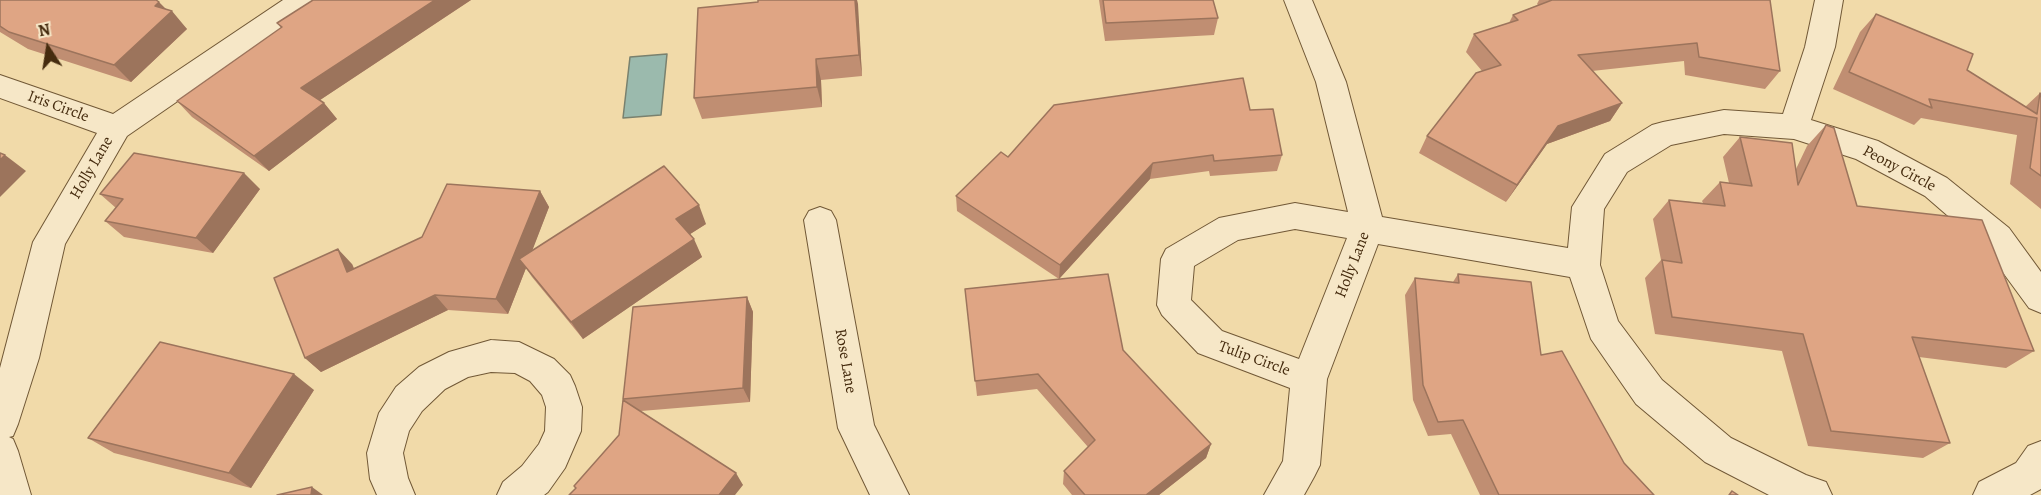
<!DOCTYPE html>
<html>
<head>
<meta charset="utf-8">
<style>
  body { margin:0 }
  #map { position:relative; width:2041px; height:495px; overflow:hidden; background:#f1daa9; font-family:Alegreya,serif }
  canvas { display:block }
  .north { position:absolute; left:18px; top:18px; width:60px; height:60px; -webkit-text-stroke:4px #f6e7c7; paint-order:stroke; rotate:348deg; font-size:16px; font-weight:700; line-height:24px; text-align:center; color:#462c0f }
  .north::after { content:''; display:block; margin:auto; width:21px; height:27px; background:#462c0f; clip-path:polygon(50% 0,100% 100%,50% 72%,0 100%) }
</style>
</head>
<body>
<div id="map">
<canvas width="2041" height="495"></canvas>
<div class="north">N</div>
</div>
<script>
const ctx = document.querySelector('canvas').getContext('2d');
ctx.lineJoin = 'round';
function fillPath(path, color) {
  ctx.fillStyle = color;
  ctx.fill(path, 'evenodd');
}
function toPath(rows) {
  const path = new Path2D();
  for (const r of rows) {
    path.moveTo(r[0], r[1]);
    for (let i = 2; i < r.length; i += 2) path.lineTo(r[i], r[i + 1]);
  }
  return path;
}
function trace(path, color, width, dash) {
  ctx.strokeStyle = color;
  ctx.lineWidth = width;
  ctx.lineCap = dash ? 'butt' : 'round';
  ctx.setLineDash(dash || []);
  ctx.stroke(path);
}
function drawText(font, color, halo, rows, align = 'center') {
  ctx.font = font + ' Alegreya,serif';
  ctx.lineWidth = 4.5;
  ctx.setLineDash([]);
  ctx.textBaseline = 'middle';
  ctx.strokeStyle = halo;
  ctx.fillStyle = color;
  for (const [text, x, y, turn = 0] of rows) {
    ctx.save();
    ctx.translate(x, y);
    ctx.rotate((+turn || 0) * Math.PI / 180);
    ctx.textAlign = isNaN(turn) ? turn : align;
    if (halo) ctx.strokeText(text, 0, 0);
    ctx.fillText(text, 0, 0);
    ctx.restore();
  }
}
const water = toPath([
  [667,54,661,115,623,118,630,57,667,54]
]);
fillPath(water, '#9bbaad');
trace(water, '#79816e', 1.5);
const minor = toPath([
  [283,0,318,0,314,7,127,136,65,244,39,358,18,424,13,436,9,437,13,439,18,451,31,495,0,495,0,368,33,242,97,133,0,98,0,75,113,114,283,0],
  [1284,0,1312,0,1346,82,1382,217,1568,248,1572,207,1605,154,1652,125,1663,122,1724,110,1783,114,1805,47,1815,0,1843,0,1835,47,1811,120,1878,141,1947,178,2009,228,2041,272,2041,313,2029,308,1985,248,1925,196,1856,159,1794,139,1724,134,1671,145,1627,172,1604,209,1600,265,1618,321,1662,380,1731,438,1806,475,1826,482,1832,495,1769,495,1705,462,1636,404,1591,339,1570,277,1378,244,1327,379,1320,465,1314,477,1304,495,1264,495,1283,461,1290,388,1198,353,1162,315,1157,305,1161,259,1166,249,1219,218,1295,203,1348,212,1316,82,1284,0],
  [1295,229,1347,238,1299,359,1222,331,1191,300,1194,266,1238,240,1295,229],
  [820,207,831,211,836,220,874,425,909,495,870,495,838,428,804,220,809,211,820,207],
  [491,340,519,342,554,359,570,375,575,386,582,407,581,431,565,468,548,492,544,495,497,495,503,482,522,466,539,444,545,431,546,407,542,395,530,381,515,373,491,372,468,377,445,389,422,411,409,431,403,453,408,478,415,495,377,495,370,479,367,453,379,413,396,387,419,367,449,352,491,340],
  [2041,441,2041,489,2030,495,1973,495,1979,482,2016,463,2028,446,2041,441]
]);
trace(minor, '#715836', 2);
fillPath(minor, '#f6e7c7');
fillPath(toPath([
  [0,0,166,10,187,29,131,82,28,49,0,32],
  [313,0,471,0,320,100,324,103,337,119,269,171,192,117,177,101,281,28,277,23],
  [758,0,857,0,862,76,821,80,822,107,702,119,694,98,758,2],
  [1099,0,1213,0,1218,18,1214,35,1105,41],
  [1539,0,1770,0,1780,71,1765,89,1685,75,1684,61,1592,71,1622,103,1610,121,1547,144,1506,202,1419,153,1427,136,1482,71,1466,52,1474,34,1509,23,1513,15,1538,5,1537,4],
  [1876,14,2025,107,2040,93,2041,94,2041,209,2010,184,2017,135,1921,118,1914,125,1833,89,1860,32],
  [1250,110,1282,155,1277,171,1210,176,1209,171,1150,179,1059,279,1123,350,1211,444,1206,458,1159,495,1072,495,1063,484,1064,471,1088,447,1037,389,977,396,965,289,1059,279,957,211,956,196,1008,157],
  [1826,125,1857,206,2034,351,2006,368,1919,357,1950,443,1923,458,1808,446,1782,351,1655,334,1645,278,1661,260,1653,219,1669,200,1703,203,1702,201,1720,182,1729,183,1723,157,1740,137,1796,169,1807,146],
  [260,189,213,253,124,237,105,221,116,208,100,194],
  [540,191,549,207,532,250,706,224,690,234,702,257,583,339,532,277,526,268,508,314,448,310,321,372,305,358,352,264,354,268],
  [1458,274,1541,355,1624,463,1654,495,1480,495,1451,434,1428,436,1413,400,1405,295,1415,278,1453,282],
  [747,297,753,312,750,402,641,411,743,485,575,488,574,486,619,435,624,401,623,399],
  [314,390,251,488,114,453,88,438]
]), '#c08e72');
fillPath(toPath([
  [435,0,471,0,314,104,301,88],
  [855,0,857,0,858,4,862,76,859,55],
  [159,2,170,13,172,11,187,29,131,82,114,65,155,6],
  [816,59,821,80,822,107,817,87],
  [324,103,337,119,269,171,254,156],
  [1622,103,1610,121,1547,144,1506,202,1517,185,1558,126],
  [5,155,26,171,0,197,0,160],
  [1153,163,1150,179,1059,279,1060,265],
  [244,173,260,189,213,253,196,238],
  [540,191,549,207,526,267,519,259,526,268,508,314,496,299],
  [699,205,706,224,684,238,676,219],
  [694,239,702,257,583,339,571,322],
  [338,249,352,264,361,287,347,272],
  [435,295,448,310,321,372,305,358],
  [747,297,753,312,750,402,743,388],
  [294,374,314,390,251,488,229,473],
  [1211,444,1206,458,1159,495,1146,495],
  [736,473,743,485,735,495,719,495],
  [312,487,323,495,311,495]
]), '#9c745c');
const building = toPath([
  [0,0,156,0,159,2,155,6,172,11,114,65,9,32,0,26,0,0],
  [313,0,435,0,301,88,324,103,254,156,177,101,282,27,277,23,313,0],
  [758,0,855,0,859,55,816,59,817,87,694,98,698,8,758,2,758,0],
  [1103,0,1213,0,1218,18,1106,23,1103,0],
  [1552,0,1770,0,1780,71,1699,57,1697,43,1578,55,1622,103,1558,126,1517,185,1427,136,1476,73,1501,65,1474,34,1518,20,1513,15,1552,0],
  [1876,14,1973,54,1967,70,2037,114,2040,93,2041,94,2041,176,2030,168,2037,118,1929,99,1932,108,1849,72,1876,14],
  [1243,78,1250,110,1273,109,1282,155,1214,161,1213,155,1153,163,1060,265,956,196,1001,152,1008,157,1054,105,1243,78],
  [1826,125,1834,128,1857,206,1982,220,2034,351,1912,337,1950,443,1831,431,1803,334,1672,317,1662,260,1682,263,1669,200,1725,206,1720,182,1752,186,1740,137,1792,143,1798,185,1826,125],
  [0,153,5,155,0,160,0,153],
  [134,153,244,173,196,238,105,221,123,199,100,194,134,153],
  [664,166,699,205,676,219,694,239,571,322,519,259,664,166],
  [447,184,540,191,496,299,435,295,305,358,274,278,338,249,347,272,422,237,447,184],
  [1108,274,1123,350,1211,444,1146,495,1085,495,1064,471,1095,440,1038,374,975,381,965,289,1108,274],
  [1458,274,1531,282,1541,355,1562,351,1624,463,1654,495,1499,495,1463,420,1438,422,1423,385,1415,278,1459,283,1458,274],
  [747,297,743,388,623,399,633,307,747,297],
  [160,342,294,374,229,473,88,438,160,342],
  [623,400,736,473,719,495,569,495,576,488,574,486,619,435,623,400],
  [312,487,311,495,277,495,312,487],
  [1732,491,1738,495,1729,495,1732,491]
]);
fillPath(building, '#dfa584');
trace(building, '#9c745c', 1.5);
drawText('16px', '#462c0f', '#f6e7c7', [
  ["Iris Circle",58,107,20],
  ["Holly Lane",92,168,-60],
  ["Peony Circle",1899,169,28],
  ["Holly Lane",1353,265,-69],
  ["Tulip Circle",1254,359,20],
  ["Rose Lane",845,361,80]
]);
</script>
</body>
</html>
